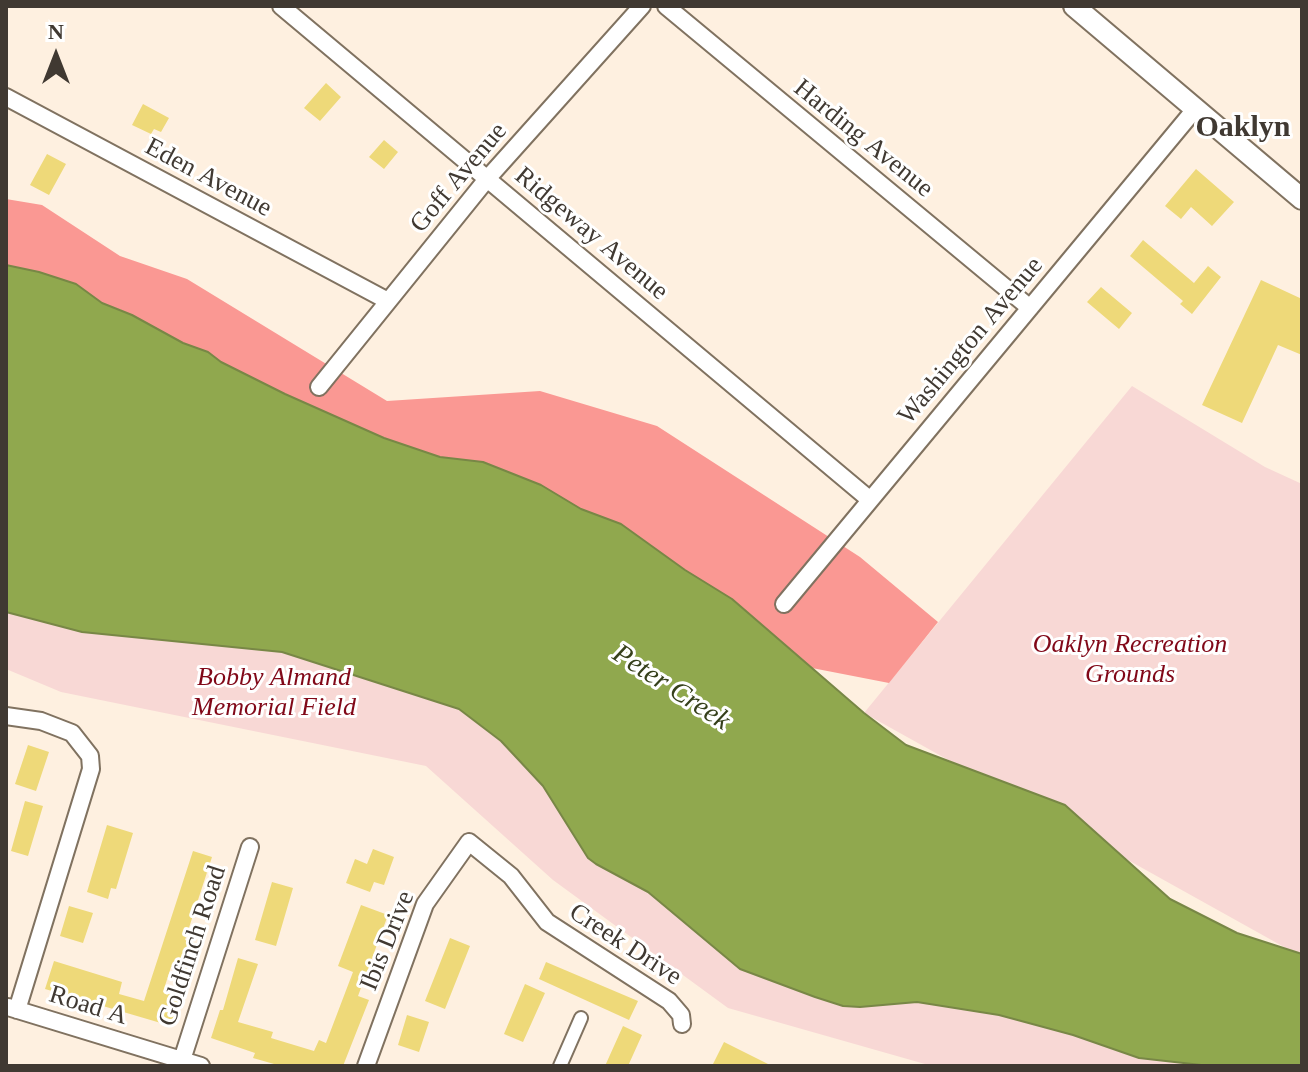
<!DOCTYPE html>
<html>
<head>
<meta charset="utf-8">
<style>
  body { margin:0 }
  #map { position:relative; width:1308px; height:1072px; overflow:hidden; background:#fef0e0; font-family:"Times New Roman",serif }
  canvas { display:block }
  .frame { position:absolute; inset:0; border:8px solid #403932; pointer-events:none }
  .north { position:absolute; left:16px; top:16px; width:80px; height:80px; -webkit-text-stroke:6px #fff; paint-order:stroke; rotate:0deg; font-size:22px; font-weight:700; line-height:32px; text-align:center; color:#403932 }
  .north::after { content:''; display:block; margin:auto; width:28px; height:36px; background:#403932; clip-path:polygon(50% 0,100% 100%,50% 72%,0 100%) }
</style>
</head>
<body>
<div id="map">
<canvas width="1308" height="1072"></canvas>
<div class="frame"></div>
<div class="north">N</div>
</div>
<script>
const ctx = document.querySelector('canvas').getContext('2d');
ctx.lineJoin = 'round';
function fillPath(path, color) {
  ctx.fillStyle = color;
  ctx.fill(path, 'evenodd');
}
function toPath(rows) {
  const path = new Path2D();
  for (const r of rows) {
    path.moveTo(r[0], r[1]);
    for (let i = 2; i < r.length; i += 2) path.lineTo(r[i], r[i + 1]);
  }
  return path;
}
function trace(path, color, width, dash) {
  ctx.strokeStyle = color;
  ctx.lineWidth = width;
  ctx.lineCap = dash ? 'butt' : 'round';
  ctx.setLineDash(dash || []);
  ctx.stroke(path);
}
function drawText(font, color, halo, rows, align = 'center') {
  ctx.font = font + ' "Times New Roman",serif';
  ctx.lineWidth = 6;
  ctx.setLineDash([]);
  ctx.textBaseline = 'middle';
  ctx.strokeStyle = halo;
  ctx.fillStyle = color;
  for (const [text, x, y, turn = 0] of rows) {
    ctx.save();
    ctx.translate(x, y);
    ctx.rotate((+turn || 0) * Math.PI / 180);
    ctx.textAlign = isNaN(turn) ? turn : align;
    if (halo) ctx.strokeText(text, 0, 0);
    ctx.fillText(text, 0, 0);
    ctx.restore();
  }
}
fillPath(toPath([
  [1132,386,1265,467,1302,484,1302,957,864,713],
  [6,612,82,632,282,652,459,709,501,741,543,786,588,857,648,892,740,969,907,1001,999,1015,1073,1035,1139,1058,1210,1066,932,1066,728,1008,553,880,426,766,61,692,6,669]
]), '#f8d8d5');
fillPath(toPath([
  [6,199,42,205,120,256,187,279,387,401,540,391,657,426,860,557,938,622,889,683,812,668,732,599,685,570,621,524,581,509,541,485,484,462,440,457,384,438,285,394,221,362,208,352,183,343,121,310,102,303,76,284,39,272,6,265]
]), '#fa9893');
const water = toPath([
  [6,265,39,272,76,284,102,303,132,315,183,343,208,352,221,362,285,394,384,438,440,457,483,462,541,485,581,509,621,524,685,570,732,599,864,713,906,745,1065,805,1170,899,1237,933,1302,954,1302,1066,1210,1066,1139,1058,1073,1035,999,1015,917,1002,860,1007,843,1006,815,997,740,969,648,892,596,864,588,858,543,786,501,741,459,709,282,652,82,632,6,612,6,265]
]);
fillPath(water, '#90a84e');
trace(water, '#788746', 2);
fillPath(toPath([
  [326,83,341,97,320,121,304,108],
  [143,104,169,118,161,132,154,129,151,134,132,125],
  [384,140,398,152,384,169,369,157],
  [47,154,66,164,49,195,30,185],
  [1196,169,1234,202,1212,226,1191,207,1181,219,1165,206],
  [1143,240,1194,283,1208,266,1221,277,1192,314,1180,304,1183,301,1130,256],
  [1261,280,1302,299,1302,355,1278,345,1242,423,1202,405],
  [1101,287,1132,313,1119,329,1087,302],
  [28,745,49,752,36,791,15,784],
  [25,801,43,806,28,856,11,851],
  [107,825,133,833,116,889,111,888,108,899,87,892],
  [373,849,394,857,384,885,374,882,370,892,346,883,355,859,367,864],
  [193,851,212,857,185,940,195,943,186,971,171,967,163,992,181,998,171,1026,45,989,54,961,122,982,119,994,144,1001],
  [272,882,293,888,276,946,255,940],
  [361,905,388,915,358,996,369,1000,343,1066,281,1066,253,1058,255,1053,211,1038,220,1010,223,1010,238,958,258,964,238,1022,273,1032,271,1038,314,1051,319,1040,326,1043,353,972,338,966],
  [69,906,93,913,83,943,60,936],
  [450,938,470,946,445,1009,425,1001],
  [546,962,638,1001,629,1020,539,979],
  [525,984,545,993,523,1042,504,1034],
  [407,1015,429,1022,419,1052,398,1045],
  [623,1026,642,1035,628,1066,605,1066],
  [724,1042,772,1066,712,1066]
]), '#eed979');
const pedestrian = toPath([
  [560,1066,581,1018]
]);
const minor = toPath([
  [281,6,869,499],
  [666,6,1030,308],
  [6,97,388,301],
  [319,387,487,179,642,6],
  [784,604,1196,108],
  [6,716,41,721,72,733,90,756,91,769,17,1010],
  [8,1007,201,1066],
  [182,1060,250,847],
  [366,1066,425,904,469,842,511,876,547,922,669,1001,681,1015,682,1024]
]);
const tertiary = toPath([
  [1074,6,1302,199]
]);
trace(pedestrian, '#807260', 16);
trace(minor, '#807260', 20);
trace(tertiary, '#807260', 24);
trace(pedestrian, '#fff', 12);
trace(minor, '#fff', 16);
trace(tertiary, '#fff', 20);
drawText('26px', '#403932', '#fff', [
  ["Harding Avenue",863,139,39],
  ["Eden Avenue",208,178,28],
  ["Goff Avenue",459,178,-50],
  ["Ridgeway Avenue",591,234,40],
  ["Washington Avenue",971,341,-50],
  ["Ibis Drive",388,941,-68],
  ["Creek Drive",625,945,33],
  ["Goldfinch Road",193,946,-72],
  ["Road A",88,1006,17]
]);
drawText('italic 26px', '#810818', '#fff', [
  ["Oaklyn Recreation",1130,645],
  ["Grounds",1130,675],
  ["Bobby Almand",274,678],
  ["Memorial Field",274,708]
]);
drawText('italic 28px', '#36401b', '#fff', [
  ["Peter Creek",671,688,33]
]);
drawText('bold 30px', '#403932', '#fff', [
  ["Oaklyn",1243,128]
]);
</script>
</body>
</html>
